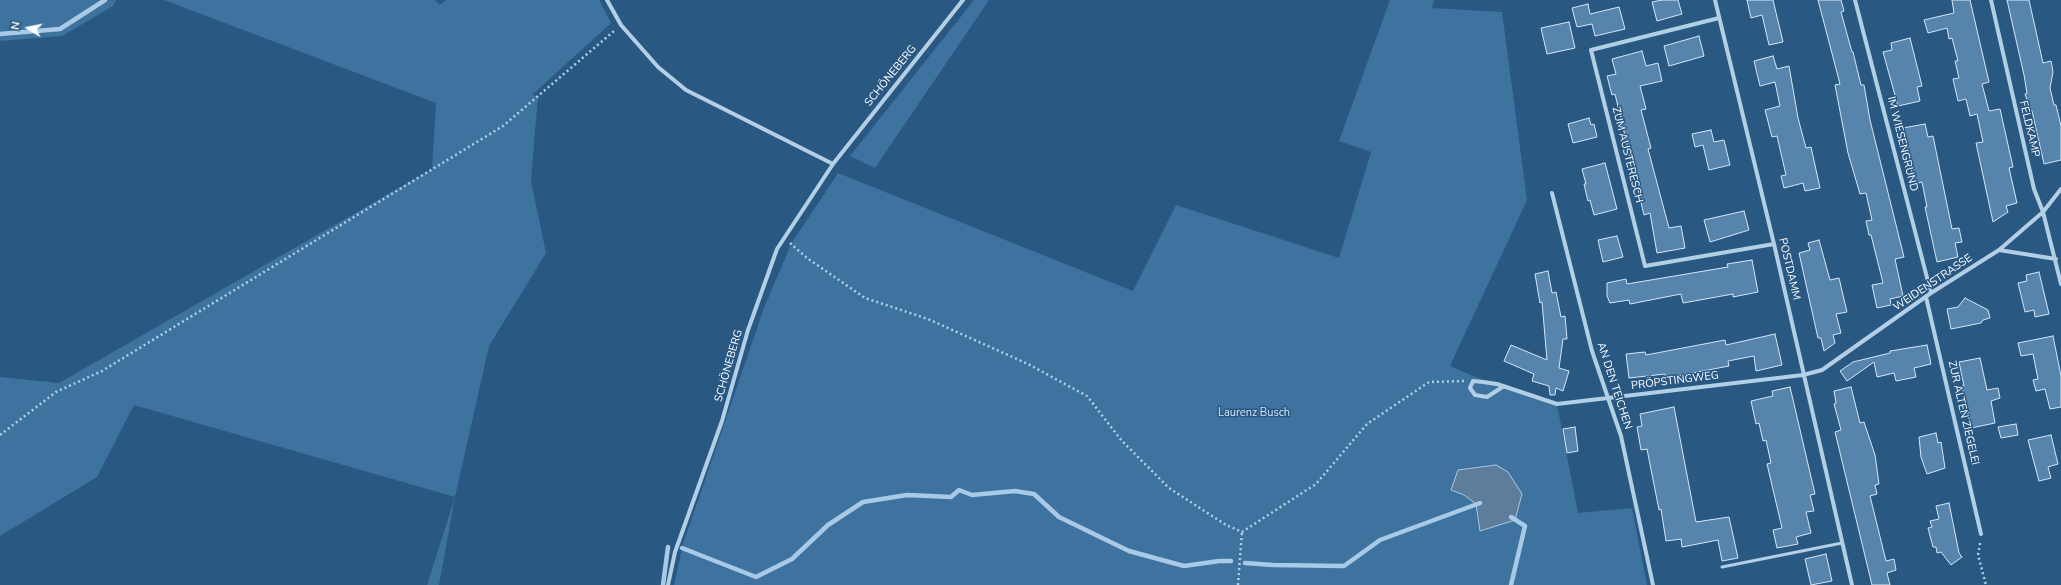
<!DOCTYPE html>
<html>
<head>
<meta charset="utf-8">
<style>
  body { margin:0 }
  #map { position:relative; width:2061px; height:585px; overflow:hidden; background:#295883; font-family:"Nunito Sans",sans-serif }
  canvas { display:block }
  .north { position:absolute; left:8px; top:8px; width:40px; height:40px; -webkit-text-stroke:3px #295883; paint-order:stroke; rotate:280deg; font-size:11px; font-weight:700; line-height:16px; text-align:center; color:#fff }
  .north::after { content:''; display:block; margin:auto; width:14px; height:18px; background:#fff; clip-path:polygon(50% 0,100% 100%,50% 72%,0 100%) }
</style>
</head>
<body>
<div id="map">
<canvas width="2061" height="585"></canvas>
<div class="north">N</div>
</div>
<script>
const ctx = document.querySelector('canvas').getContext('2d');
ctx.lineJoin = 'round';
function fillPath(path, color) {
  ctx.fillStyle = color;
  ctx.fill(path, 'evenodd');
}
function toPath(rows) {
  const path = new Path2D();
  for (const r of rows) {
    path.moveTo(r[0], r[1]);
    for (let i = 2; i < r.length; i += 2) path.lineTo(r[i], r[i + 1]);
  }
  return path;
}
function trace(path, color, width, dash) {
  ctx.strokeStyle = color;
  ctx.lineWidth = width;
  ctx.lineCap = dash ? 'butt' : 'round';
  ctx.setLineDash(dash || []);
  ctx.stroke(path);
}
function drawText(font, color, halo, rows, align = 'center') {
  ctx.font = font + ' "Nunito Sans",sans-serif';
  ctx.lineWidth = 3;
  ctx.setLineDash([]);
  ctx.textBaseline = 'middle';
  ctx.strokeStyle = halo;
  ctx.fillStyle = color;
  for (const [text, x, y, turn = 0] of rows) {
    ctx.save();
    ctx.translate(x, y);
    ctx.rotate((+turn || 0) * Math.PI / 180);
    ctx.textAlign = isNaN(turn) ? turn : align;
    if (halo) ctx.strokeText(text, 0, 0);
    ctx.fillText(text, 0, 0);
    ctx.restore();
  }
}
fillPath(toPath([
  [0,0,116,0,113,6,62,36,0,41],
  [164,0,435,0,440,5,446,0,599,0,611,23,532,95,538,96,531,181,546,253,489,346,455,497,439,585,427,585,455,497,134,405,97,477,0,536,0,377,59,383,432,169,436,103],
  [974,0,989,0,875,168,850,156],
  [1390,0,1434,0,1432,8,1502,12,1527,200,1450,366,1478,378,1557,404,1578,513,1632,508,1647,585,674,585,683,544,764,308,791,244,838,173,1133,291,1176,205,1339,258,1371,152,1339,141]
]), '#3e729f');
const water = toPath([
  [1496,465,1508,472,1522,494,1515,520,1480,531,1476,504,1464,495,1451,490,1458,470,1496,465]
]);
fillPath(water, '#5d7d9a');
trace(water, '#a8cae7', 1);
trace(toPath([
  [0,34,60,29,105,0],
  [1511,517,1525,526,1511,585],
  [682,548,756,577,792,559,828,525,863,502,907,495,951,497,959,490,972,495,1015,491,1034,494,1059,517,1129,551,1184,566,1219,561,1231,561],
  [1245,563,1273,565,1344,566,1380,540,1480,503],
  [663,585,668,547]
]), '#a8cae7', 4.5);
const building = toPath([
  [1662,0,1678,0,1682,14,1657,21,1652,2,1662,0],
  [1747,0,1773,0,1783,42,1769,45,1762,15,1751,18,1747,0],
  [1818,0,1841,0,1844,11,1841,12,1847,34,1852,52,1853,52,1861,85,1864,85,1870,120,1904,257,1895,259,1903,296,1890,299,1891,305,1877,308,1872,285,1883,283,1871,235,1869,235,1866,221,1872,220,1866,193,1860,194,1848,153,1835,85,1840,84,1818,0],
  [1952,0,1970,0,1989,82,1982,84,1989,111,2000,109,2013,167,2009,168,2017,203,2006,206,2008,212,1993,222,1976,143,1983,142,1977,114,1970,116,1966,99,1958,101,1953,79,1959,78,1955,61,1958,61,1952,38,1949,39,1947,28,1928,33,1924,20,1954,13,1952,0],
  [2007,0,2029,0,2043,63,2051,61,2053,72,2050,88,2054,105,2056,105,2061,126,2061,160,2044,164,2032,111,2031,111,2025,94,2027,93,2024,75,2007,0],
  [1588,4,1590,14,1619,7,1625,29,1595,36,1592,24,1577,27,1572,8,1588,4],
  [1569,22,1575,48,1547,54,1541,28,1569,22],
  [1699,36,1704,56,1669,66,1664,46,1699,36],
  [1910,38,1922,86,1917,87,1920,101,1898,106,1883,52,1892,50,1891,43,1910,38],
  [1642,51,1646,66,1658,63,1662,81,1640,86,1646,109,1641,110,1651,148,1648,149,1669,228,1681,226,1685,248,1657,253,1650,213,1644,215,1615,94,1612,95,1607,76,1616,74,1612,59,1642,51],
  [1773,56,1777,69,1789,66,1798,118,1806,148,1811,147,1820,188,1805,191,1803,183,1784,188,1781,176,1786,175,1777,136,1772,137,1765,110,1780,106,1775,82,1760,86,1754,61,1773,56],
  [1589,118,1591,125,1594,124,1597,137,1573,143,1568,124,1589,118],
  [1925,124,1928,137,1933,136,1952,229,1959,228,1962,242,1955,243,1958,257,1937,262,1925,207,1927,207,1922,182,1914,184,1903,128,1925,124],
  [1711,130,1714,142,1724,140,1730,165,1709,170,1703,145,1695,147,1692,134,1711,130],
  [1605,163,1617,209,1594,215,1590,200,1588,201,1586,193,1584,184,1586,184,1582,169,1605,163],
  [1744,211,1749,230,1710,242,1704,220,1744,211],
  [1617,236,1623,257,1603,262,1598,240,1617,236],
  [1819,240,1830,280,1839,278,1847,312,1836,314,1841,333,1833,335,1835,343,1824,351,1821,338,1818,338,1799,253,1810,250,1808,243,1819,240],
  [1752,260,1758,292,1733,297,1733,294,1683,303,1681,294,1630,304,1629,300,1610,303,1607,296,1607,283,1626,279,1627,284,1728,267,1727,264,1752,260],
  [1548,271,1552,293,1556,292,1561,317,1565,316,1567,339,1563,339,1559,368,1569,371,1563,391,1556,388,1555,395,1550,395,1549,386,1532,381,1534,374,1504,361,1511,345,1547,360,1542,302,1540,303,1535,274,1548,271],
  [2039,272,2049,314,2035,317,2034,310,2025,312,2018,283,2027,281,2026,275,2039,272],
  [1965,298,1988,310,1990,318,1983,320,1981,323,1951,329,1947,309,1958,307,1965,298],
  [1775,334,1782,365,1756,371,1754,356,1728,361,1729,366,1666,378,1665,374,1629,378,1626,354,1645,352,1646,355,1725,340,1726,345,1775,334],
  [2053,336,2061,376,2061,407,2050,409,2045,389,2036,391,2033,380,2038,379,2033,354,2021,356,2018,343,2053,336],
  [1927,345,1931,364,1914,368,1916,377,1896,381,1894,373,1877,377,1874,362,1847,381,1840,371,1853,362,1890,353,1890,351,1927,345],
  [1980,358,1987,390,1998,388,2000,398,1991,401,1995,423,1971,428,1962,386,1964,386,1959,362,1980,358],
  [1790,387,1815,494,1810,495,1814,511,1806,512,1811,533,1796,537,1798,544,1777,548,1773,530,1782,528,1767,464,1771,463,1766,440,1763,441,1759,423,1756,424,1751,401,1773,396,1772,391,1790,387],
  [1851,387,1860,423,1864,422,1875,455,1879,484,1875,485,1877,494,1870,496,1886,561,1894,559,1896,570,1887,573,1890,585,1872,585,1835,432,1841,430,1834,404,1836,403,1834,391,1851,387],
  [1674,407,1696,522,1729,517,1738,558,1722,561,1718,540,1682,547,1681,539,1666,541,1661,509,1659,510,1647,449,1641,450,1637,427,1642,426,1640,414,1674,407],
  [2016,424,2018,435,2001,438,1998,427,2016,424],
  [1575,427,1578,451,1567,453,1563,429,1575,427],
  [1936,433,1938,443,1941,442,1945,468,1927,474,1921,457,1919,437,1936,433],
  [2051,435,2058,464,2048,467,2051,478,2039,481,2028,440,2051,435],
  [1949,503,1959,553,1962,557,1951,565,1941,552,1937,553,1936,547,1933,547,1928,528,1932,527,1930,521,1939,519,1936,506,1949,503],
  [1826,554,1832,581,1811,585,1805,559,1826,554]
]);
fillPath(building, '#5684ac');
trace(building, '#d6e7f5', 1);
trace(toPath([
  [790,243,807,258,865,298,928,319,1028,364,1087,396,1122,441,1169,488,1226,525,1242,532,1316,484,1367,424,1429,382,1464,381],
  [0,435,56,392,102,371,503,126,614,31],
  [1980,543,1978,555,1986,585],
  [1238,585,1242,532]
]), '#b3cfe6', 2.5, [2, 3]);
trace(toPath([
  [1722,567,1842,543]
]), '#b3cfe6', 3);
trace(toPath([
  [607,0,621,25,658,67,686,90,833,164],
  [1715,0,1774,244,1852,585],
  [1855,0,1931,293],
  [1991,0,2034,189,2043,212,2061,284],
  [1719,18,1591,50,1645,266,1774,244],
  [1552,193,1592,351,1621,436,1653,585],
  [1999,250,2056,259],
  [1926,297,1981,534],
  [1504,386,1487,397,1475,395,1470,388,1473,381,1483,382,1497,384,1557,404,1803,375,1822,370,1931,293,1999,250,2043,212,2061,189],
  [668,585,675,552,722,421,748,330,777,249,833,164,963,0]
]), '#b3cfe6', 4);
drawText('11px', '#fff', '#295883', [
  ["SCHÖNEBERG",891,76,-51],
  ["FELDKAMP",2029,129,77],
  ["IM WIESENGRUND",1902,144,76],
  ["ZUM AUSTERESCH",1627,155,76],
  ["POSTDAMM",1789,269,77],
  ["WEIDENSTRASSE",1933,283,-34],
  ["SCHÖNEBERG",729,366,-74],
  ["PRÖPSTINGWEG",1675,381,-7],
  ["AN DEN TEICHEN",1614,386,72],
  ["ZUR ALTEN ZIEGELEI",1963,413,77]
]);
drawText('11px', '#d6e7f5', '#295883', [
  ["Laurenz Busch",1254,413]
]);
</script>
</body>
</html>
